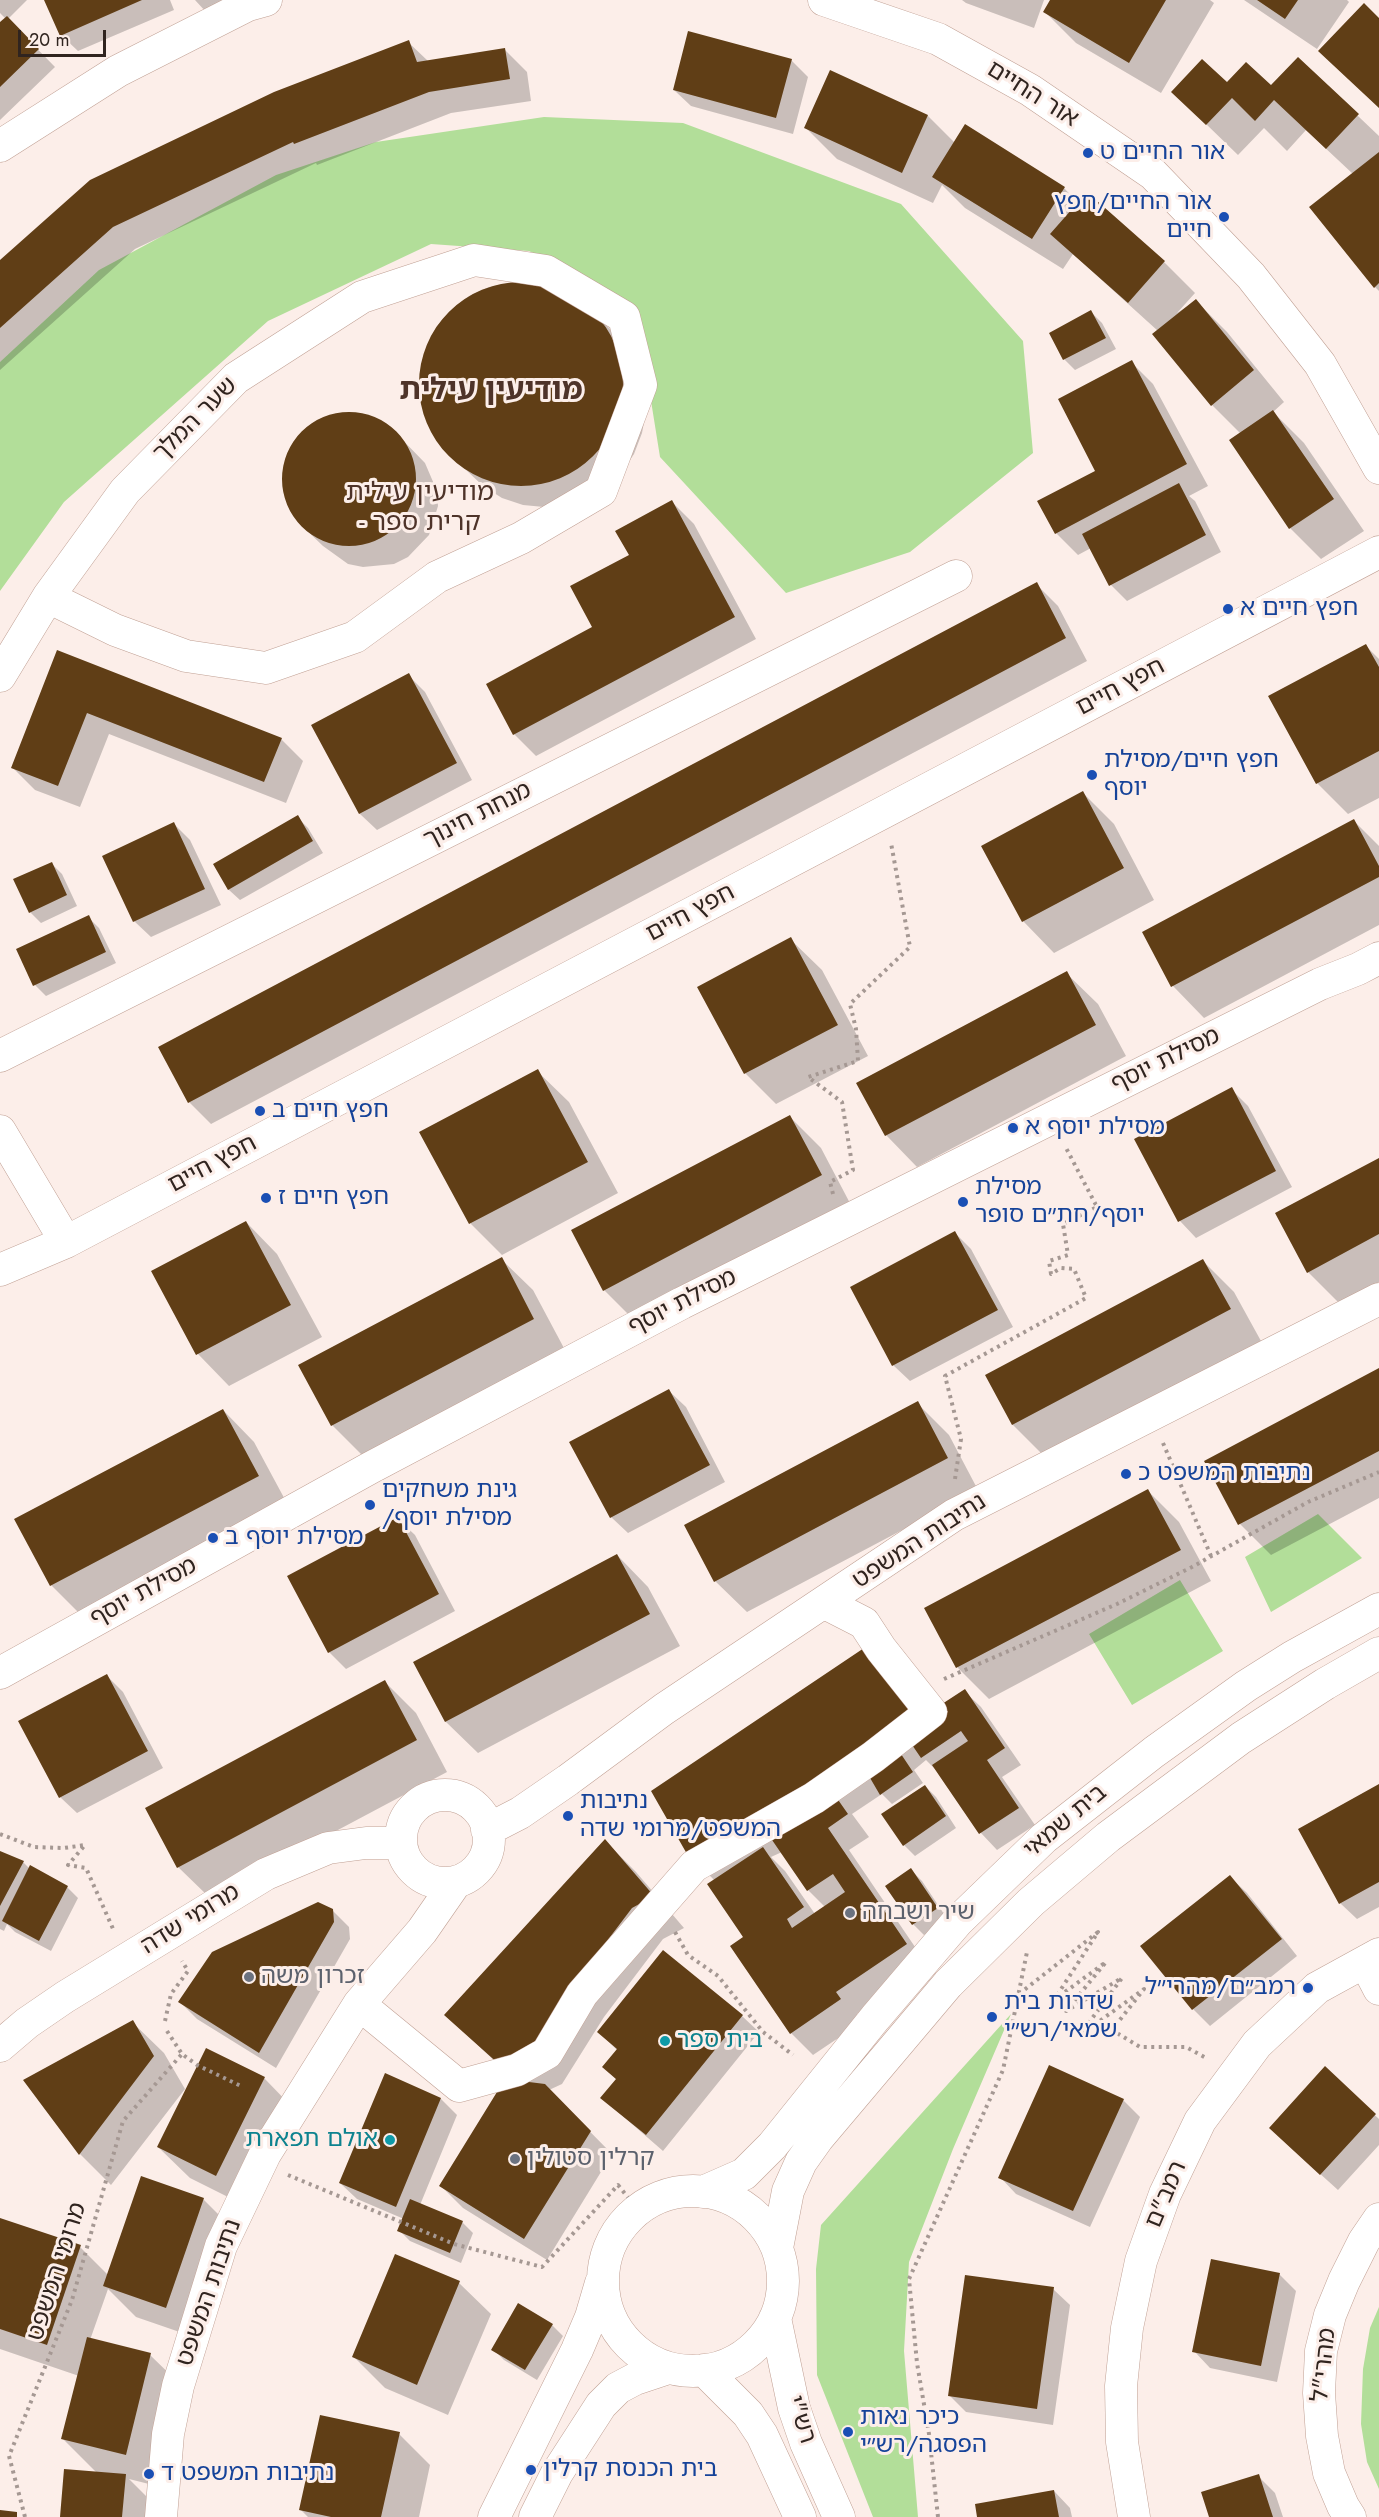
<!DOCTYPE html>
<html>
<head>
<meta charset="utf-8">
<style>
  body { margin:0 }
  #map { position:relative; width:1379px; height:2517px; overflow:hidden; background:#fceee9; font-family:Jost,sans-serif }
  canvas { display:block }
  .scale { position:absolute; left:18px; top:30px; width:88px; height:27px; box-sizing:border-box; border:3px solid #30241f; border-top:0; padding-left:8px; font-size:18px; line-height:21px; white-space:nowrap; color:#30241f; -webkit-text-stroke:4px #fceee9; paint-order:stroke }
</style>
</head>
<body>
<div id="map">
<canvas width="1379" height="2517"></canvas>
<div class="scale">20 m</div>
</div>
<script>
const ctx = document.querySelector('canvas').getContext('2d');
ctx.lineJoin = 'round';
function fillPath(path, color) {
  ctx.fillStyle = color;
  ctx.fill(path, 'evenodd');
}
function toPath(rows) {
  const path = new Path2D();
  for (const r of rows) {
    if (r.length === 3) {
      path.moveTo(r[0] + r[2], r[1]);
      path.arc(r[0], r[1], r[2], 0, 2 * Math.PI);
      continue;
    }
    path.moveTo(r[0], r[1]);
    for (let i = 2; i < r.length; i += 2) path.lineTo(r[i], r[i + 1]);
  }
  return path;
}
function trace(path, color, width, dash) {
  ctx.strokeStyle = color;
  ctx.lineWidth = width;
  ctx.lineCap = dash ? 'butt' : 'round';
  ctx.setLineDash(dash || []);
  ctx.stroke(path);
}
function drawText(font, color, halo, rows, align = 'center') {
  ctx.font = font + ' Jost,"Noto Sans Hebrew",sans-serif';
  ctx.lineWidth = 6;
  ctx.setLineDash([]);
  ctx.textBaseline = 'middle';
  ctx.strokeStyle = halo;
  ctx.fillStyle = color;
  for (const [text, x, y, turn = 0] of rows) {
    ctx.save();
    ctx.translate(x, y);
    ctx.rotate((+turn || 0) * Math.PI / 180);
    ctx.textAlign = isNaN(turn) ? turn : align;
    if (halo) ctx.strokeText(text, 0, 0);
    ctx.fillText(text, 0, 0);
    ctx.restore();
  }
}
fillPath(toPath([
  [544,117,683,123,901,204,1023,341,1033,453,910,552,786,593,660,457,636,307,529,251,431,244,268,321,64,502,0,591,0,362,99,270,276,175,376,142],
  [1318,1514,1362,1558,1271,1612,1245,1557],
  [1180,1580,1223,1651,1132,1705,1089,1634],
  [1011,2014,953,2149,909,2262,904,2351,918,2517,873,2517,817,2375,816,2269,821,2225],
  [1379,2307,1379,2489,1367,2462,1361,2424,1363,2369,1370,2328]
]), '#b2de99');
fillPath(toPath([
  [0,0,27,0,8,19,55,67,0,120,0,24,6,19,0,13],
  [46,0,170,0,174,10,78,51,61,35],
  [195,0,240,0,206,12],
  [962,0,1044,0,1034,28,966,3],
  [1052,0,1210,0,1214,3,1161,93,1076,43,1045,12],
  [1244,0,1347,0,1349,2,1317,49],
  [408,42,428,61,505,50,527,72,531,101,451,113,317,165,316,163,135,249,0,370,0,262],
  [1298,59,1379,136,1379,291,1375,287,1353,174,1306,130,1287,151,1264,128,1238,155,1173,92,1227,84,1272,88],
  [791,60,808,77,793,134,691,106,674,90],
  [831,72,928,116,955,143,1064,188,1079,204,1164,262,1195,293,1177,313,1196,301,1227,332,1284,402,1273,412,1304,443,1364,531,1321,559,1290,528,1241,434,1212,405,1158,331,1073,254,1063,269,965,208,942,185,933,203,837,159,806,128],
  [510,283,532,283,554,288,591,310,614,333,646,412,642,433,634,454,622,472,544,507,523,505,502,498,483,486,444,449,432,431,423,410,420,388,421,366,427,346,437,326,452,309,469,296,489,287],
  [1091,312,1102,323,1116,349,1075,370,1064,359,1051,334],
  [1131,362,1153,384,1208,486,1189,496,1195,501,1221,552,1127,601,1111,585,1091,548,1078,555,1056,533,1097,471],
  [350,412,379,420,392,429,425,463,437,491,438,506,429,535,408,557,394,564,363,567,348,564,323,546,300,524,285,497,283,482,288,452,307,427,320,419],
  [672,502,694,524,756,639,536,756,514,734,594,628,631,555],
  [1036,584,1058,606,1087,661,211,1124,189,1102],
  [1366,646,1379,659,1379,798,1348,814,1317,783],
  [58,652,281,739,303,761,286,803,109,734,80,807,35,790,13,768],
  [408,675,425,692,472,780,377,830,360,814,313,725],
  [1083,793,1114,824,1154,900,1054,953,1023,921],
  [297,817,308,828,323,853,240,900,229,890,215,865],
  [1354,821,1379,846,1379,925,1204,1018,1173,986,1144,932],
  [174,824,190,840,221,905,151,937,134,921],
  [51,863,62,874,77,906,41,923,30,912],
  [88,917,99,928,116,963,46,996,35,985],
  [790,939,822,970,868,1056,776,1104,745,1073],
  [1066,973,1098,1004,1126,1056,917,1167,886,1135,858,1083],
  [537,1071,569,1102,618,1193,502,1255,471,1224,421,1132],
  [1231,1089,1248,1106,1292,1187,1196,1238,1180,1221,1136,1140],
  [789,1116,821,1148,852,1207,635,1321,604,1290],
  [1379,1160,1379,1282,1339,1303,1308,1272],
  [246,1222,277,1254,322,1337,229,1386,198,1354,153,1271],
  [955,1233,971,1249,1013,1327,910,1381,893,1365],
  [501,1259,533,1290,565,1350,363,1456,332,1425],
  [1203,1261,1234,1292,1261,1341,1044,1456,1013,1425,987,1375],
  [1379,1369,1379,1498,1271,1555,1240,1524],
  [669,1391,686,1407,725,1482,628,1533,611,1517],
  [917,1403,949,1435,978,1490,747,1612,715,1581],
  [223,1410,254,1442,289,1507,82,1616,51,1585],
  [1148,1491,1179,1522,1211,1581,989,1699,958,1668,926,1608],
  [398,1519,415,1535,455,1611,346,1669,329,1652],
  [617,1555,648,1587,680,1646,478,1753,446,1722,415,1662],
  [107,1676,123,1692,163,1768,77,1813,60,1797],
  [385,1682,416,1713,447,1772,210,1898,178,1867],
  [964,1691,981,1707,1021,1765,1002,1777,1035,1825,997,1850,981,1833,939,1773,926,1760,914,1770,923,1783,892,1804,882,1794,852,1814,869,1837,849,1850,928,1966,857,2014,862,2022,813,2055,791,2033,715,1881,688,1853,930,1727,951,1713],
  [782,1852,808,1890,825,1907,815,1914,785,1871,771,1857],
  [925,1786,936,1797,956,1828,915,1856,904,1845],
  [1379,1786,1379,1907,1357,1919,1340,1903],
  [605,1841,636,1872,684,1928,663,1939,604,2017,562,2084,549,2090,612,2154,547,2260,463,2208,441,2186,517,2082,446,2015],
  [0,1852,23,1862,30,1869,31,1867,67,1887,78,1898,51,1951,15,1932,7,1924,4,1931,0,1929],
  [911,1870,922,1881,948,1920,924,1935,913,1924,887,1886],
  [1230,1877,1247,1893,1297,1956,1210,2026,1193,2009,1143,1947],
  [332,1910,349,1927,350,1939,276,2068,197,2019,180,2002],
  [742,2016,759,2032,663,2151,602,2098,617,2080,604,2067,618,2051,599,2032],
  [132,2022,164,2053,185,2089,111,2185,80,2154,25,2080],
  [1325,2069,1379,2119,1379,2145,1338,2190,1287,2144],
  [264,2078,295,2110,248,2207,190,2178,158,2147],
  [441,2099,457,2115,420,2205,462,2222,473,2233,461,2263,410,2241,399,2230,404,2219,357,2199,340,2183],
  [1123,2100,1140,2117,1090,2227,1016,2194,1000,2177],
  [203,2199,234,2230,197,2338,136,2317,108,2289,90,2340,150,2355,182,2386,157,2486,129,2479,156,2506,156,2517,62,2517,97,2473,63,2439,79,2376,0,2349,0,2219,80,2247,108,2275],
  [396,2256,459,2283,491,2314,448,2415,385,2388,354,2357],
  [1279,2274,1296,2291,1277,2382,1210,2368,1194,2351],
  [1053,2289,1070,2305,1053,2425,966,2412,950,2396],
  [552,2325,563,2336,537,2380,504,2360,493,2349],
  [399,2434,430,2465,419,2517,308,2517,301,2510],
  [1258,2476,1275,2493,1283,2517,1210,2517],
  [1054,2491,1070,2508,1072,2517,979,2517]
]), '#0003');
fillPath(toPath([
  [44,0,142,0,60,36],
  [1050,0,1166,0,1129,63,1043,12],
  [1257,0,1298,0,1285,19],
  [1364,3,1379,18,1379,108,1318,51],
  [7,16,39,49,0,87,0,22],
  [688,31,792,59,776,118,673,90],
  [409,40,417,62,505,48,510,79,429,92,294,144,293,142,113,227,0,328,0,260,90,180,274,92],
  [1298,57,1359,114,1326,149,1274,100,1255,121,1232,98,1206,125,1171,92,1202,59,1227,82,1246,62,1271,85],
  [830,70,928,115,902,173,804,128],
  [965,124,1065,187,1032,239,932,177],
  [1379,152,1379,283,1374,288,1309,207],
  [1087,192,1165,261,1128,303,1050,234],
  [521,384,102],
  [1196,299,1254,370,1211,406,1152,334],
  [1091,310,1106,338,1063,360,1049,333],
  [1132,360,1187,464,1055,534,1037,501,1095,471,1058,399],
  [1273,410,1334,499,1289,529,1229,440],
  [349,479,67],
  [1179,483,1206,535,1109,586,1082,534],
  [672,500,735,617,513,735,486,684,592,627,570,586,629,555,615,531],
  [1037,582,1066,638,188,1103,158,1047],
  [1366,644,1379,667,1379,751,1316,784,1268,696],
  [57,650,282,738,264,782,87,713,58,786,11,768],
  [409,673,457,763,359,814,311,725],
  [1083,791,1124,868,1022,922,981,846],
  [298,815,313,841,228,890,213,864],
  [1354,819,1379,866,1379,877,1171,987,1142,932],
  [174,822,205,889,133,922,102,856],
  [52,862,67,895,29,913,13,879],
  [89,915,106,952,33,986,16,949],
  [791,937,838,1025,744,1074,697,987],
  [1067,971,1096,1025,885,1136,856,1083],
  [538,1069,588,1162,469,1224,419,1132],
  [1232,1087,1276,1171,1178,1222,1134,1139],
  [790,1115,822,1175,603,1291,571,1230],
  [1379,1158,1379,1234,1307,1273,1275,1213],
  [246,1221,291,1305,196,1355,151,1271],
  [955,1231,998,1310,892,1366,850,1287],
  [502,1257,534,1319,331,1426,298,1365],
  [1203,1259,1231,1309,1012,1425,985,1375],
  [1379,1368,1379,1451,1238,1525,1204,1461],
  [669,1389,710,1465,610,1518,569,1442],
  [918,1401,948,1458,714,1582,684,1525],
  [223,1409,259,1476,50,1586,14,1519],
  [1148,1489,1181,1550,956,1668,924,1608],
  [398,1517,439,1594,328,1653,287,1576],
  [617,1554,650,1614,445,1722,413,1662],
  [867,1646,912,1714,868,1751,687,1854,651,1791],
  [107,1674,148,1751,59,1798,18,1721],
  [385,1680,417,1740,177,1868,145,1808],
  [965,1689,1005,1748,987,1760,1019,1808,979,1834,932,1765,968,1741,961,1731,921,1758,908,1739,948,1712,942,1704],
  [897,1748,913,1772,880,1795,866,1771],
  [1379,1784,1379,1882,1339,1904,1298,1829],
  [925,1785,946,1816,903,1846,881,1814],
  [834,1794,848,1814,828,1828,907,1944,836,1992,841,1999,790,2034,730,1946,743,1937,707,1884,763,1847,804,1907,787,1919,792,1928,845,1892,833,1874,807,1891,770,1837],
  [605,1839,654,1896,632,1908,573,1986,531,2053,501,2066,444,2015],
  [0,1851,24,1861,0,1906],
  [30,1865,68,1886,39,1941,2,1921],
  [911,1868,938,1908,912,1925,885,1886],
  [1230,1875,1282,1939,1192,2010,1140,1946],
  [318,1902,333,1909,334,1922,259,2053,178,2002,212,1952],
  [663,1950,743,2015,646,2135,600,2098,616,2079,602,2067,617,2049,597,2032],
  [133,2020,154,2056,79,2155,23,2080],
  [206,2048,265,2077,216,2176,157,2147],
  [1049,2065,1124,2099,1073,2211,998,2178],
  [1325,2066,1376,2114,1320,2175,1269,2128],
  [385,2073,441,2098,396,2207,339,2183],
  [505,2079,545,2084,591,2131,524,2239,439,2186],
  [141,2176,204,2198,166,2308,103,2286],
  [410,2199,463,2221,450,2253,397,2231],
  [0,2218,81,2245,47,2345,0,2329],
  [395,2254,460,2281,417,2385,352,2357],
  [1211,2259,1280,2273,1261,2366,1192,2352],
  [965,2275,1054,2287,1037,2409,948,2396],
  [518,2303,553,2324,525,2370,491,2350],
  [87,2337,151,2353,126,2455,61,2439],
  [320,2415,400,2432,381,2517,331,2517,299,2510],
  [64,2469,126,2474,122,2517,60,2517],
  [1259,2474,1273,2517,1209,2517,1201,2492],
  [1054,2490,1059,2517,977,2517,975,2504],
  [0,2510,17,2512,17,2517,0,2517]
]), '#603e16');
const minor = toPath([
  [824,0,938,39,1030,90,1153,174,1251,276,1320,364,1379,468],
  [0,146,118,71,248,5,266,0],
  [0,676,48,597,125,491,236,378,362,297,474,260,546,271,624,317,641,385,601,491,521,538,437,577,355,637,266,668,186,656,115,630,48,597],
  [0,1056,956,576],
  [0,1131,66,1242],
  [0,1270,66,1242,1379,552],
  [0,1673,370,1468,682,1303,1320,984,1358,969,1379,958],
  [445,1839,44],
  [487,1830,520,1813,568,1780,664,1709,954,1515,1379,1299],
  [1365,1962,1379,1989],
  [359,2004,459,2086,517,2070,547,2053,582,1994,694,1866,814,1798,873,1757,931,1712,881,1649,864,1623,825,1603],
  [0,2046,27,2023,65,1997,266,1874,328,1848,366,1843,401,1843],
  [693,2281,90],
  [703,2192,744,2174,772,2146,875,2018,957,1922,1044,1838,1154,1752,1246,1686,1292,1657,1379,1609],
  [777,2248,788,2191,801,2162,818,2138,948,1984,1031,1902,1108,1837,1241,1738,1325,1684,1379,1653],
  [775,2318,794,2408,806,2443,839,2517],
  [704,2370,748,2414,762,2435,800,2517],
  [161,2517,168,2434,178,2386,221,2246,265,2154,359,2004,422,1931,456,1882],
  [494,2517,577,2350,591,2317,601,2283],
  [535,2517,557,2473,601,2405,618,2388,635,2379,668,2368],
  [1134,2517,1122,2442,1121,2386,1127,2328,1141,2261,1165,2194,1200,2121,1257,2044,1317,1988,1379,1954],
  [1350,2517,1343,2506,1329,2473,1322,2436,1319,2393,1321,2351,1330,2315,1344,2281,1364,2241,1379,2219]
]);
trace(minor, '#c0a094', 33);
trace(toPath([
  [833,1194,830,1182,853,1170,842,1102,808,1077,858,1061,856,1029,850,1004,910,947,891,843],
  [1163,1443,1211,1556],
  [955,1479,961,1439,945,1376,1086,1298,1074,1269,1061,1268,1051,1274,1049,1261,1068,1255,1063,1224,1097,1207,1065,1146],
  [944,1679,1117,1604,1192,1567,1308,1502,1379,1472],
  [0,1834,34,1847,64,1848,85,1845,68,1865,86,1868,114,1931],
  [675,1932,688,1955,718,1976,763,2032,793,2055],
  [1019,1994,1098,1932,1054,2000,1106,1962,1066,2011,1122,1978,1079,2036,1144,1989,1112,2030,1140,2047,1186,2047,1208,2059],
  [165,2021,171,1994,188,1971,182,1961],
  [167,2031,182,2054,197,2065,243,2087],
  [288,2175,454,2244,542,2267,618,2185,638,2210],
  [25,2517,9,2456,72,2300,123,2121,182,2054],
  [938,2517,929,2434,917,2363,909,2279,1003,2070,1027,1952]
]), '#a59893', 4, [3, 4.5]);
trace(minor, '#fff', 32);
for (const [x, y, r, color] of [
  [1088,153,6,"#1a4fb4"],
  [1224,217,6,"#1a4fb4"],
  [1228,609,6,"#1a4fb4"],
  [1092,775,6,"#1a4fb4"],
  [260,1111,6,"#1a4fb4"],
  [1013,1128,6,"#1a4fb4"],
  [266,1198,6,"#1a4fb4"],
  [963,1202,6,"#1a4fb4"],
  [1126,1474,6,"#1a4fb4"],
  [370,1505,6,"#1a4fb4"],
  [213,1538,6,"#1a4fb4"],
  [568,1816,6,"#1a4fb4"],
  [850,1913,6,"#6b7280"],
  [249,1977,6,"#6b7280"],
  [1308,1988,6,"#1a4fb4"],
  [992,2017,6,"#1a4fb4"],
  [665,2041,6,"#0f9aa8"],
  [390,2140,6,"#0f9aa8"],
  [515,2159,6,"#6b7280"],
  [848,2432,6,"#1a4fb4"],
  [531,2470,6,"#1a4fb4"],
  [149,2474,6,"#1a4fb4"]
]) {
  const dot = new Path2D();
  dot.arc(x, y, r, 0, 2 * Math.PI);
  ctx.fillStyle = color;
  ctx.fill(dot);
  trace(dot, '#fceee9', 2);
}
drawText('24px', '#30241f', '#fceee9', [
  ["אור החיים",1032,95,32],
  ["שער המלך",196,420,-45],
  ["חפץ חיים",1121,688,-28],
  ["מנחת חינוך",478,816,-27],
  ["חפץ חיים",691,914,-28],
  ["מסילת יוסף",1166,1061,-26],
  ["חפץ חיים",213,1165,-28],
  ["מסילת יוסף",683,1303,-27],
  ["נתיבות המשפט",920,1542,-33],
  ["מסילת יוסף",144,1593,-29],
  ["בית שמאי",1066,1822,-40],
  ["מרומי שדה",191,1920,-32],
  ["רמב\"ם",1167,2195,-67],
  ["מרומי המשפט",58,2272,-72],
  ["נתיבות המשפט",210,2293,-71],
  ["מהרי\"ל",1325,2365,-84],
  ["רש\"י",800,2420,72]
]);
drawText('24px', '#164399', '#fceee9', [
  ["אור החיים ט",1100,153],
  ["אור החיים/חפץ",1212,203,"right"],
  ["חיים",1212,231,"right"],
  ["חפץ חיים א",1240,609],
  ["חפץ חיים/מסילת",1104,761],
  ["יוסף",1104,789],
  ["חפץ חיים ב",272,1111],
  ["מסילת יוסף א",1025,1128],
  ["מסילת",975,1188],
  ["יוסף/חת״ם סופר",975,1216],
  ["חפץ חיים ז",278,1198],
  ["נתיבות המשפט כ",1138,1474],
  ["גינת משחקים",382,1491],
  ["/מסילת יוסף",382,1519],
  ["מסילת יוסף ב",225,1538],
  ["נתיבות",580,1802],
  ["המשפט/מרומי שדה",580,1830],
  ["רמב״ם/מהרי״ל",1296,1988,"right"],
  ["שדרות בית",1004,2003],
  ["שמאי/רש״י",1004,2031],
  ["כיכר נאות",860,2418],
  ["הפסגה/רש״י",860,2446],
  ["בית הכנסת קרלין",543,2470],
  ["נתיבות המשפט ד",161,2474]
], 'left');
drawText('24px', '#5b616d', '#fceee9', [
  ["שיר ושבחה",862,1913],
  ["זכרון משה",261,1977],
  ["קרלין סטולין",527,2159]
], 'left');
drawText('24px', '#0d838f', '#fceee9', [
  ["בית ספר",677,2041],
  ["אולם תפארת",378,2140,"right"]
], 'left');
drawText('26px', '#4e3329', '#fceee9', [
  ["מודיעין עילית",420,494],
  ["- קרית ספר",420,524]
]);
drawText('bold 30px', '#4e3329', '#fceee9', [
  ["מודיעין עילית",491,392]
]);
</script>
</body>
</html>
